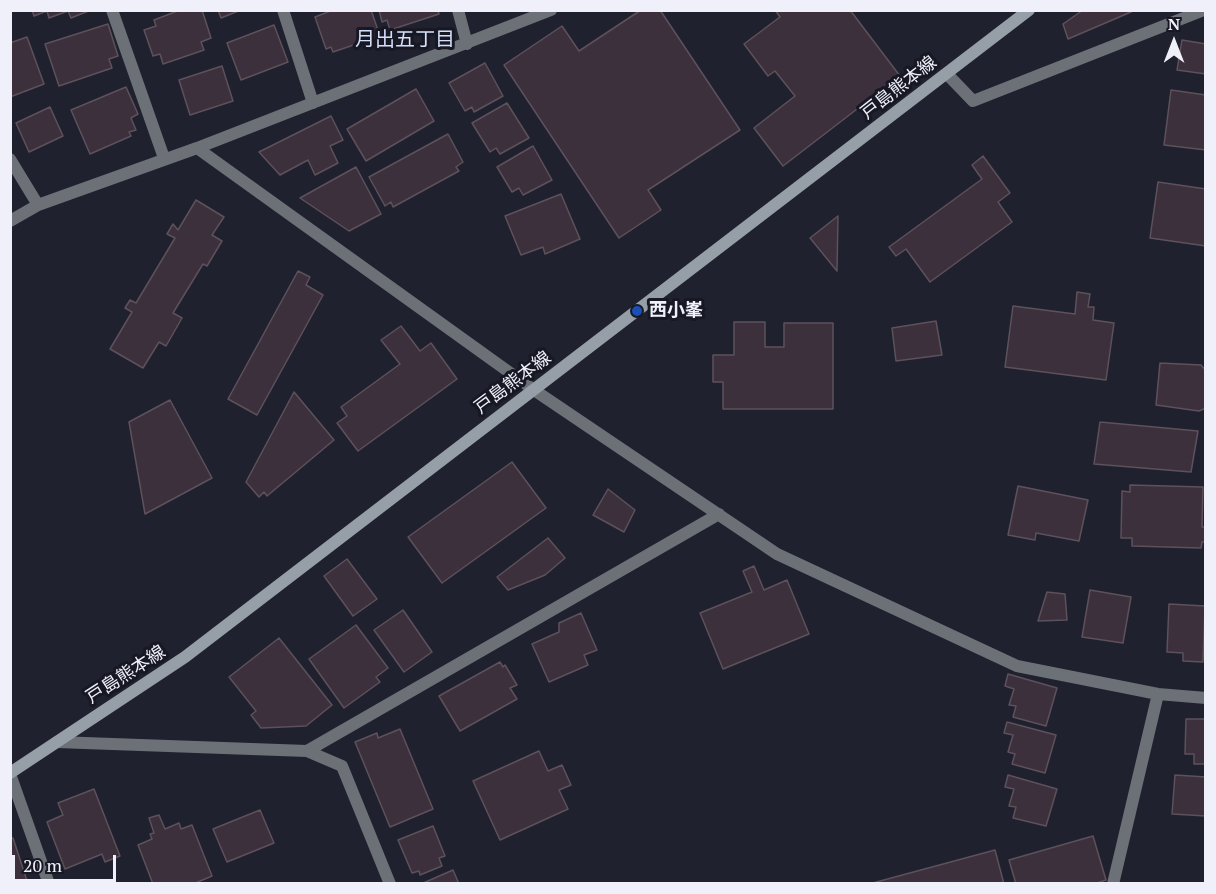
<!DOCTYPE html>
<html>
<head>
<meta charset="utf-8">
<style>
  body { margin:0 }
  #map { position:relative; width:1216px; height:894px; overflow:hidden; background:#20212e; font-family:"PT Serif",serif }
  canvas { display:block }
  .frame { position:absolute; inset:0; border:12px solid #eff0f9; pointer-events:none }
  .north { position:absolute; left:1144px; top:12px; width:60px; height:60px; -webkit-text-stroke:4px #171824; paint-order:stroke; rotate:0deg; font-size:16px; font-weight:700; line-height:24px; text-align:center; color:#eff0f9 }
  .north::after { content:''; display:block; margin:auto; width:21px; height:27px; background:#eff0f9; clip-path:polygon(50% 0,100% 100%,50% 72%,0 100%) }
  .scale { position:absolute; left:12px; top:855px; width:104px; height:27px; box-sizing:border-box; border:3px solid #eff0f9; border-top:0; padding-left:8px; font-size:18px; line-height:21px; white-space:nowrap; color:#eff0f9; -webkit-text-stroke:4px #171824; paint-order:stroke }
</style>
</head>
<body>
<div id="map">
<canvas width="1216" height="894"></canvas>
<div class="frame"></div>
<div class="north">N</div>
<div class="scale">20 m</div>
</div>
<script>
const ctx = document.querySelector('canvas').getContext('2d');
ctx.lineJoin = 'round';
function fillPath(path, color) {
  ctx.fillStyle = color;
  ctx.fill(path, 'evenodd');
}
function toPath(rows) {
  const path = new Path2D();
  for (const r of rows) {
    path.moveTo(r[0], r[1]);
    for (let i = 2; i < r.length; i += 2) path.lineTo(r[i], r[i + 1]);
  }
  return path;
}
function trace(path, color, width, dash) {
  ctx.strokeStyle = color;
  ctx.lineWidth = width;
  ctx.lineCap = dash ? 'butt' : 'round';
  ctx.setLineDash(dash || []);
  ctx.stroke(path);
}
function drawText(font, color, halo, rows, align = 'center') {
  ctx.font = font + ' "PT Serif","Noto Sans JP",serif';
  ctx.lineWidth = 6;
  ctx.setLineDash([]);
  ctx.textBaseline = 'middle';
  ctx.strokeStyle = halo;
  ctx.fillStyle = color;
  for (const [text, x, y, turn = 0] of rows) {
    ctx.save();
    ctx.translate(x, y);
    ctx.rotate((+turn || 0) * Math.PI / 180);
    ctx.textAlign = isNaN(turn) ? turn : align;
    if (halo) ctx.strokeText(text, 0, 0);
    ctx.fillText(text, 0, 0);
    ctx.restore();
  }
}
const building = toPath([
  [32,10,91,10,71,18,68,11,49,18,47,11,34,16,32,10],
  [180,10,202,10,211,38,201,42,204,50,163,64,160,54,153,56,144,30,156,26,154,20,180,10],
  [218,10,241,10,221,18,218,10],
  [333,10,371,10,380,36,333,52,331,47,326,49,315,17,333,10],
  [379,10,438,10,439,14,390,30,387,20,382,22,379,10],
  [641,10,660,10,740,130,648,190,661,210,619,238,504,65,562,26,579,51,641,10],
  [775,10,850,10,900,76,783,166,754,128,795,96,775,71,768,76,744,44,780,17,775,10],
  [1083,10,1131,10,1131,12,1068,39,1063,24,1083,10],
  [108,24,118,56,109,59,112,68,59,86,45,44,108,24],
  [274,25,288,62,241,80,227,43,274,25],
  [27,37,44,84,10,97,10,43,27,37],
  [1182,40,1206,44,1206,74,1177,70,1182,40],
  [485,63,503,96,474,112,472,107,465,111,449,83,485,63],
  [222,66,233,101,190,115,179,80,222,66],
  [126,87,138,114,131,118,136,130,129,132,131,136,90,154,71,110,126,87],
  [416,89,434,121,366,161,347,129,416,89],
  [1171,90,1206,95,1206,150,1164,145,1171,90],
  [507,103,529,138,500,154,496,148,490,152,472,123,507,103],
  [50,107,63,136,29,152,16,123,50,107],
  [331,116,343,140,330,146,338,163,315,175,308,160,280,175,259,152,331,116],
  [448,134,463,162,456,167,459,171,393,207,391,202,385,206,369,177,448,134],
  [533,146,552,180,523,195,519,188,512,192,497,167,533,146],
  [983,156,1010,193,998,202,1012,222,930,282,906,249,896,256,889,247,982,179,972,165,983,156],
  [356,167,381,214,349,231,300,198,356,167],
  [1158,182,1206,189,1206,246,1150,238,1158,182],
  [561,194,580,239,545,254,543,247,521,255,505,216,561,194],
  [196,200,224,217,212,235,222,241,207,266,203,264,173,313,182,318,166,346,159,342,143,368,110,349,132,312,125,308,130,300,136,303,175,238,167,234,173,224,178,230,196,200],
  [838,216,837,271,810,238,838,216],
  [298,271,310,277,306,285,323,295,257,415,228,399,298,271],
  [1077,292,1090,294,1088,307,1094,307,1093,320,1114,323,1106,380,1005,367,1013,306,1075,314,1077,292],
  [936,321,942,355,896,361,892,328,936,321],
  [734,322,765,322,765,347,784,347,784,323,833,323,833,409,723,409,723,382,713,382,713,355,734,355,734,322],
  [401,326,420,351,431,343,457,379,358,451,337,423,347,416,341,407,400,364,381,340,401,326],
  [1160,363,1201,365,1206,371,1206,408,1199,411,1156,405,1160,363],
  [294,392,334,440,267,496,264,492,259,497,246,482,294,392],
  [170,400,212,478,145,514,129,422,170,400],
  [1100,422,1198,431,1191,472,1094,464,1100,422],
  [512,462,546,508,442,583,408,537,512,462],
  [1130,485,1203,487,1202,527,1206,527,1206,542,1202,542,1201,548,1132,546,1132,538,1121,538,1122,491,1130,492,1130,485],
  [1018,486,1088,500,1079,541,1036,533,1035,540,1008,535,1018,486],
  [608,489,635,510,624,532,593,515,608,489],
  [548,538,565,558,545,575,508,590,497,577,548,538],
  [347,559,377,599,353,616,324,576,347,559],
  [754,566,764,590,787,580,809,634,723,669,700,613,752,592,743,571,754,566],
  [1090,590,1131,597,1123,643,1082,637,1090,590],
  [1047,592,1065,594,1067,620,1038,621,1047,592],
  [1169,604,1205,606,1203,662,1183,661,1183,653,1167,652,1169,604],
  [403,610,432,652,404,672,374,630,403,610],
  [581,613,597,650,584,655,588,665,549,682,532,644,559,632,559,623,581,613],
  [356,625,388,668,376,677,380,682,344,708,309,659,356,625],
  [279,638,332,705,306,726,261,728,251,715,256,711,229,677,279,638],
  [500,662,503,667,505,665,517,685,510,688,517,699,460,731,439,696,500,662],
  [1008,674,1057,688,1046,726,1013,717,1016,706,1009,705,1014,689,1005,686,1008,674],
  [1186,719,1206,719,1206,764,1194,764,1194,754,1185,754,1186,719],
  [1007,722,1056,735,1045,773,1012,764,1015,754,1008,752,1013,735,1004,733,1007,722],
  [400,729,433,809,390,827,355,742,377,733,378,738,400,729],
  [539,751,548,771,562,765,571,785,559,790,568,809,500,840,473,781,539,751],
  [1008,775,1057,789,1046,826,1013,818,1016,807,1009,806,1014,789,1005,787,1008,775],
  [1175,775,1206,777,1206,816,1172,814,1175,775],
  [94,789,120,856,105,862,102,854,65,869,47,822,63,815,58,803,94,789],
  [260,810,274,843,227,862,213,829,260,810],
  [159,815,165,829,179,823,181,829,192,825,212,876,193,884,153,884,138,845,152,839,150,834,154,833,149,818,159,815],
  [433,826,445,856,439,858,442,866,420,875,419,871,412,873,398,840,433,826],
  [1093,836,1106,880,1094,884,1016,884,1009,860,1093,836],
  [13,838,28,884,10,884,10,839,13,838],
  [995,850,1004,884,869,884,995,850],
  [453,870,459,884,421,884,453,870]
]);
fillPath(building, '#3b303b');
trace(building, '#5d515c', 1.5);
trace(toPath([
  [112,10,164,158],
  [283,10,313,103],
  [458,10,467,44],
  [947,74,973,101,1204,10],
  [197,148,534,390,777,554,1017,666,1158,694,1206,698],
  [10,159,38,205],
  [10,221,38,205,197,148,551,10],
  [57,742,307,751,342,766,390,884],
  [307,751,719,514],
  [10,774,49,884],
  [1113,884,1158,694]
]), '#6c7177', 12);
trace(toPath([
  [10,773,185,657,1029,10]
]), '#969ea7', 12);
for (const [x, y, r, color] of [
  [637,311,6,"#1a4fb4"]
]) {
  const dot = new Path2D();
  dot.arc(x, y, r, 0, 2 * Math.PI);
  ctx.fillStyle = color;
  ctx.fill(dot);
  trace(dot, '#171824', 2);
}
drawText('18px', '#eff0f9', '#171824', [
  ["戸島熊本線",899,88,-38],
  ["戸島熊本線",513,383,-37],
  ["戸島熊本線",126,675,-33]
]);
drawText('bold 18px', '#eff0f9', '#171824', [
  ["西小峯",649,311]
], 'left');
drawText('20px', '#d5dffb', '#171824', [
  ["月出五丁目",405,40]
]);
</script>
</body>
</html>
